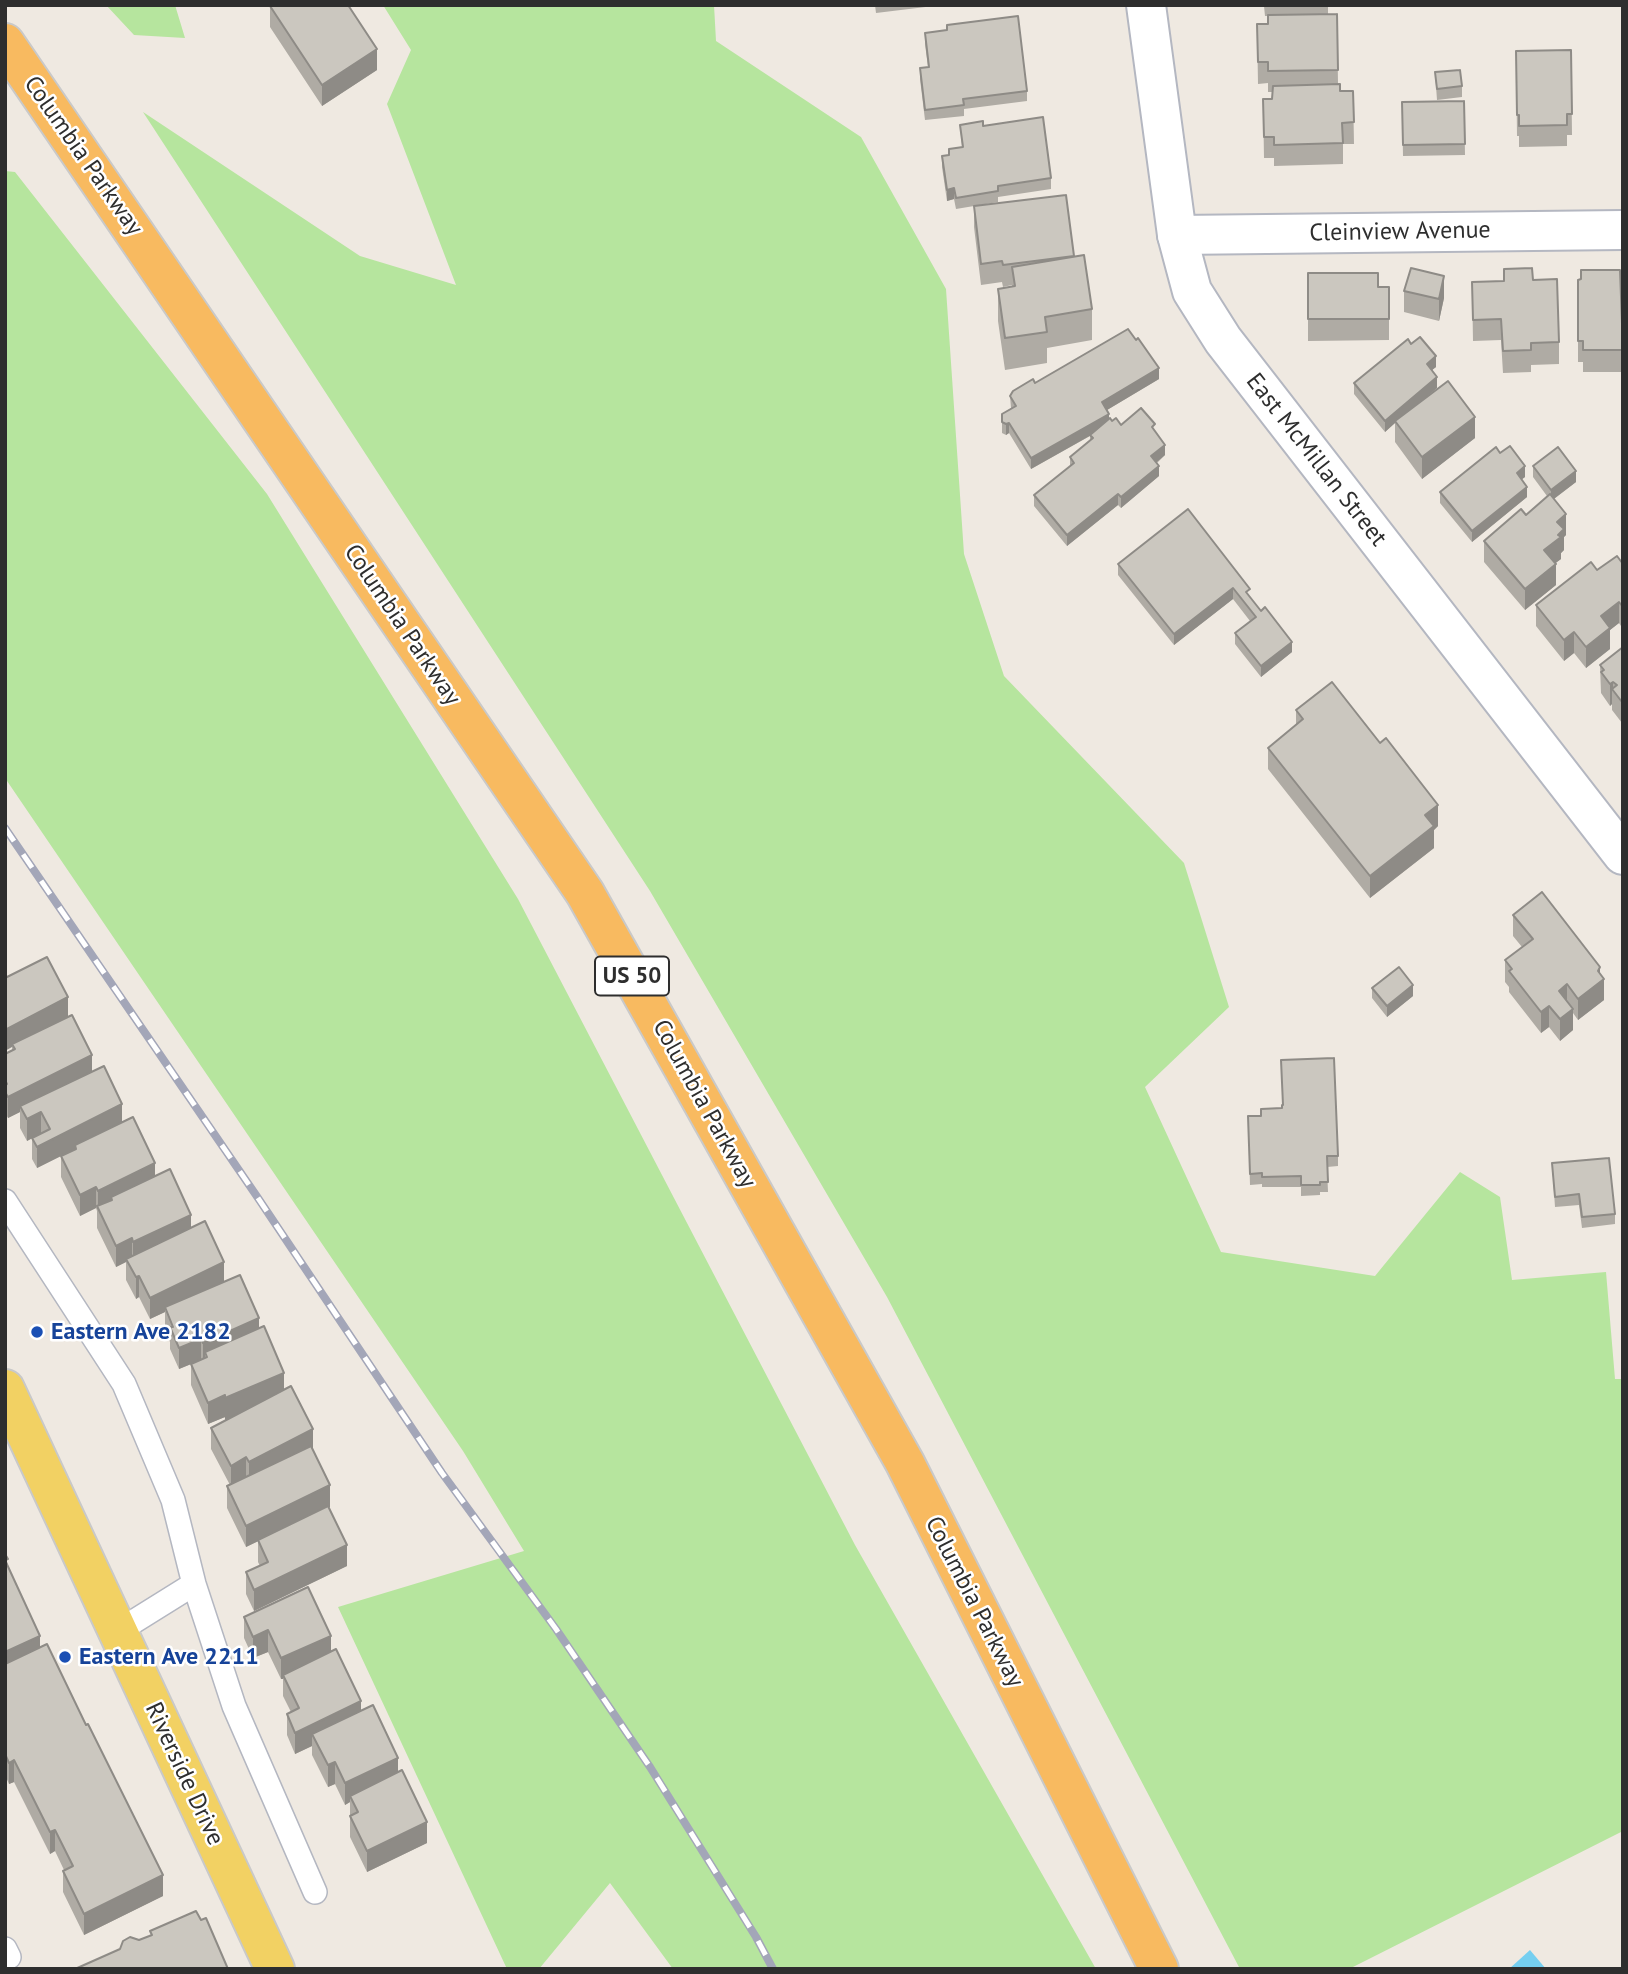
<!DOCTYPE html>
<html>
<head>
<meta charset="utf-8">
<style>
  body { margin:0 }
  #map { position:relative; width:1628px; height:1974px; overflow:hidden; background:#efe9e1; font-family:"PT Sans",sans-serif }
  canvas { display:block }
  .frame { position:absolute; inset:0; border:7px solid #2e2e2e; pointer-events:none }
</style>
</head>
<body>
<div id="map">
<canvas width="1628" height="1974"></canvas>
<div class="frame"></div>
</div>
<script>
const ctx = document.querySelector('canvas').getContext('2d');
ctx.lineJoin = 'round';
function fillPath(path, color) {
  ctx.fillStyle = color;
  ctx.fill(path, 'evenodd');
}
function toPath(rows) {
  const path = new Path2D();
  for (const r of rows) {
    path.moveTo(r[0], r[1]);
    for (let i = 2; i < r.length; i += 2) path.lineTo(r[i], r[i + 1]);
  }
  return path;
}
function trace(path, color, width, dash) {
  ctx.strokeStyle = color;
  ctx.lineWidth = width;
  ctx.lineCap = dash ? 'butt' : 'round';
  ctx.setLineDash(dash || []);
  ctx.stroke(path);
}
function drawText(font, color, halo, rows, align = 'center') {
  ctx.font = font + ' "PT Sans",sans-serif';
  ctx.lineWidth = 5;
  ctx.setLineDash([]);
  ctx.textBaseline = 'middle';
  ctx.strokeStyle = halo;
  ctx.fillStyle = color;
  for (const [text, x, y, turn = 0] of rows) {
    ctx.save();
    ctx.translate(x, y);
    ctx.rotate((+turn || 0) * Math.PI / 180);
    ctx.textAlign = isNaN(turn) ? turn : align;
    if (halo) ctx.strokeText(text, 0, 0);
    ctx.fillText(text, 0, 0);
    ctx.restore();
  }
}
fillPath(toPath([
  [106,5,175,5,185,38,134,35],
  [383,5,714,5,716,41,861,137,946,289,964,554,1004,676,1184,863,1229,1007,1145,1087,1221,1252,1375,1276,1460,1172,1500,1197,1512,1280,1606,1272,1615,1379,1623,1379,1623,1831,1349,1969,1240,1969,887,1297,650,891,143,112,360,256,456,285,387,104,411,50],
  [5,171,15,172,267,494,518,899,855,1545,1096,1969,673,1969,610,1883,539,1969,507,1969,338,1607,524,1551,463,1451,5,778]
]), '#b6e59e');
fillPath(toPath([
  [1530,1950,1546,1969,1509,1969]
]), '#75cff0');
const service = toPath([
  [5,1201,124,1384,173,1500,194,1584,234,1706,315,1892],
  [117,1632,194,1584],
  [5,1949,9,1957]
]);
const minor = toPath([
  [1177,235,1623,230]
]);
const tertiary = toPath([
  [1146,5,1177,235,1192,291,1223,340,1623,855]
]);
const primary = toPath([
  [5,1389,275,1969]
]);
const trunk = toPath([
  [5,43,585,893,905,1463,1159,1969]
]);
trace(service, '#b4b7c1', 26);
trace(minor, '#b4b7c1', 42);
trace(tertiary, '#b4b7c1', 42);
trace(primary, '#c9c9c9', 42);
trace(trunk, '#c9c9c9', 42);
trace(service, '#fff', 23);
trace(minor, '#fff', 38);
trace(tertiary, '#fff', 38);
trace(primary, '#f2d163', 38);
trace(trunk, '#f8ba60', 38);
const rail = toPath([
  [5,828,258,1198,442,1473,556,1629,650,1767,756,1937,773,1969]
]);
trace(rail, '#a3a6b8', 8);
trace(rail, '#fff', 5, [16]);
fillPath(toPath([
  [875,5,942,5,876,13],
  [1252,5,1328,5,1328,14,1337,14,1338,84,1340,91,1353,91,1354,144,1343,144,1343,164,1274,166,1274,158,1264,158,1263,99,1272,99,1272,92,1268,92,1268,83,1258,84,1257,24,1268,24,1268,16,1265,16,1264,6,1252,7],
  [270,6,377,70,322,106,270,27],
  [925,33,1027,91,1027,101,964,109,964,116,925,120,920,79,920,68,928,67,925,44],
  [1571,50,1572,135,1567,135,1567,146,1519,147,1519,136,1517,136,1516,51],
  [1435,72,1462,86,1462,97,1437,100],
  [1464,101,1465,155,1403,156,1402,102],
  [960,125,983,126,1051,178,1051,189,998,197,998,202,956,209,954,199,947,201,942,167,942,156,949,155,949,149,962,147],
  [974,206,1074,257,1092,309,1092,340,1047,348,1047,363,1005,370,998,321,998,289,1012,287,1012,285,1003,287,1002,282,981,285,974,227],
  [1308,273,1378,287,1389,287,1389,340,1308,341],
  [1533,280,1559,342,1559,364,1531,365,1531,372,1503,373,1501,340,1473,341,1472,282],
  [1578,280,1622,338,1623,337,1623,372,1583,372,1583,362,1578,362],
  [1404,291,1444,298,1439,321,1404,312],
  [1411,344,1436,367,1432,370,1437,388,1424,399,1475,438,1422,479,1395,442,1395,423,1385,432,1354,394,1354,383],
  [1159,379,1107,410,1109,418,1112,421,1121,425,1155,432,1165,455,1157,463,1159,476,1121,508,1118,505,1067,546,1034,506,1034,495,1070,466,1070,457,1090,441,1090,436,1031,469,1009,433,1006,435,1002,433,1002,414,1011,408,1010,396,1035,383],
  [1500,453,1525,477,1522,479,1527,497,1472,542,1440,503,1440,492],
  [1533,466,1576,482,1554,499,1566,535,1564,537,1564,550,1561,553,1561,559,1555,563,1556,585,1525,610,1484,562,1484,541,1526,515,1547,496,1533,477],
  [1188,509,1250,597,1292,652,1261,677,1235,644,1235,633,1250,621,1233,599,1174,645,1118,575,1118,564],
  [1623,564,1623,629,1619,623,1610,630,1610,649,1586,668,1574,653,1564,661,1536,626,1536,605,1597,570],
  [1623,647,1623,723,1622,723,1612,710,1612,704,1610,706,1601,693,1600,665],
  [1296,710,1438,826,1434,830,1434,848,1370,898,1268,769,1268,748,1296,725],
  [1513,915,1600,973,1604,1000,1578,1020,1573,1013,1573,1030,1560,1041,1549,1027,1541,1033,1509,992,1509,987,1505,982,1505,960,1522,947,1513,936],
  [5,978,68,1016,92,1071,155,1176,191,1227,224,1282,259,1328,284,1389,313,1450,330,1507,329,1507,347,1566,254,1611,246,1594,246,1572,260,1566,258,1562,258,1541,246,1547,227,1508,227,1486,230,1485,211,1449,211,1428,234,1416,225,1420,225,1417,208,1424,191,1385,191,1364,179,1369,170,1349,170,1342,165,1329,165,1312,150,1319,139,1297,136,1299,126,1280,126,1262,116,1267,97,1228,97,1211,96,1208,80,1216,61,1177,61,1156,75,1149,37,1168,32,1159,32,1138,42,1133,27,1141,20,1128,20,1112,8,1118,5,1113,5,1054,12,1050,12,1047],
  [1372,988,1413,996,1387,1017,1372,998],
  [1248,1116,1261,1116,1338,1156,1338,1166,1327,1167,1328,1192,1320,1192,1320,1195,1301,1196,1301,1187,1262,1187,1262,1184,1250,1185],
  [1552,1163,1615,1214,1615,1224,1582,1228,1579,1205,1555,1207],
  [5,1554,8,1566,40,1647,163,1896,84,1935,63,1892,63,1871,64,1870,55,1851,50,1854,14,1782,9,1784,5,1775],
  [244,1617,331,1652,361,1710,398,1772,427,1843,367,1872,350,1837,350,1802,345,1805,335,1784,328,1787,312,1755,312,1746,295,1754,287,1735,287,1714,291,1712,283,1696,283,1679,281,1679,268,1652,253,1658,244,1638]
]), '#afaba4');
fillPath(toPath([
  [377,49,377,70,322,106,322,85],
  [954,188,954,199,947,201,947,190],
  [1444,276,1444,298,1439,321,1439,299],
  [1436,356,1436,367,1427,374,1427,364],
  [1159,368,1159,379,1102,413,1102,402],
  [1437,377,1437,388,1396,423,1395,421,1395,423,1385,432,1385,421],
  [1109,414,1109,425,1031,469,1031,458],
  [1475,417,1475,438,1422,479,1422,457],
  [1009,423,1009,433,1006,435,1006,424],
  [1165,445,1165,455,1151,467,1151,456],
  [1159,466,1159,476,1121,508,1121,497],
  [1525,466,1525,477,1517,483,1517,473],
  [1576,471,1576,482,1551,501,1551,490],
  [1527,487,1527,497,1472,542,1472,531],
  [1118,494,1118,505,1067,546,1067,535],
  [1566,514,1566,535,1564,537,1564,550,1561,553,1561,559,1544,572,1544,550,1557,522],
  [1556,564,1556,585,1525,610,1525,589],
  [1233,588,1233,599,1174,645,1174,634],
  [1619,602,1619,623,1610,630,1610,649,1586,668,1586,647,1601,616],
  [1574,632,1574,653,1564,661,1564,640],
  [1292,642,1292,652,1261,677,1261,666],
  [1613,682,1613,691,1612,689,1612,704,1610,706,1610,684],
  [1623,701,1623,723,1622,723,1622,702],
  [1438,805,1438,826,1434,830,1434,848,1370,898,1370,876,1425,815],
  [1600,967,1600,982,1604,979,1604,1000,1578,1020,1578,999],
  [1567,984,1567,1005,1559,991],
  [1413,985,1413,996,1387,1017,1387,1006],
  [68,997,68,1019,12,1044,12,1047,5,1051,5,1030],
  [1549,1006,1549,1027,1541,1033,1541,1012],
  [1573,1009,1573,1030,1560,1041,1560,1019],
  [92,1055,92,1077,20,1106,20,1112,8,1118,8,1097],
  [122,1104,122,1126,75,1145,75,1149,37,1168,37,1147],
  [41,1112,41,1133,27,1141,27,1119],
  [155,1163,155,1185,111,1197,111,1206,98,1208,98,1191],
  [96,1187,96,1208,80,1216,80,1195],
  [191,1215,191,1237,133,1264,133,1242],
  [132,1238,132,1259,126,1259,126,1262,116,1267,116,1246],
  [224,1262,224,1283,165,1307,165,1312,150,1319,150,1298],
  [139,1276,139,1297,136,1299,136,1277],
  [259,1318,259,1339,207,1357,205,1352,205,1363,203,1364,203,1343],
  [201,1339,201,1360,179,1369,179,1348],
  [284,1373,284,1394,225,1420,225,1398],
  [225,1395,225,1417,208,1424,208,1403],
  [313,1429,313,1450,249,1484,249,1462],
  [246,1457,246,1478,231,1487,231,1466],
  [330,1485,330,1507,246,1547,246,1526],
  [347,1545,347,1566,254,1611,254,1590],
  [268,1630,268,1652,253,1658,253,1637],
  [40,1636,40,1657,5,1674,5,1652],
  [331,1636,331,1657,283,1675,283,1679,281,1679,281,1658],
  [361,1701,361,1722,312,1734,312,1746,295,1754,295,1733],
  [398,1758,398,1780,350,1796,350,1802,345,1805,345,1783],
  [14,1760,14,1782,9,1784,9,1763],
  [335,1762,335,1784,328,1787,328,1765],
  [427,1822,427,1843,367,1872,367,1851],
  [55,1830,55,1851,50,1854,50,1832],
  [163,1875,163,1896,84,1935,84,1914]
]), '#8e8b86');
const building = toPath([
  [271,5,348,5,377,49,322,85,270,6,271,5],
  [1337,14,1338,70,1268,71,1268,62,1258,62,1257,24,1268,24,1268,15,1337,14],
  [1018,16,1027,91,963,99,964,105,925,110,920,68,929,67,925,33,947,30,947,25,1018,16],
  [1571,50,1572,114,1567,114,1567,125,1519,126,1519,115,1517,115,1516,51,1571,50],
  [1460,70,1462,86,1437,89,1435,72,1460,70],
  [1340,84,1340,91,1353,91,1354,122,1342,123,1343,143,1274,145,1274,137,1264,137,1263,99,1272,99,1273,86,1340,84],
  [1464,101,1465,144,1403,145,1402,102,1464,101],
  [1043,117,1051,178,998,186,998,191,956,198,954,188,947,190,942,156,949,155,949,149,963,147,960,125,983,121,983,126,1043,117],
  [1066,195,1074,256,1003,265,1002,261,981,264,974,206,1066,195],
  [1084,255,1092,309,1045,317,1047,332,1005,338,998,289,1015,286,1012,267,1084,255],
  [1411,268,1444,276,1439,299,1404,291,1411,268],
  [1532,268,1533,280,1557,279,1559,342,1531,343,1531,350,1503,351,1501,319,1473,320,1472,282,1504,281,1504,269,1532,268],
  [1581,270,1620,270,1623,350,1583,350,1583,341,1578,341,1578,280,1581,279,1581,270],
  [1308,273,1378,273,1378,287,1389,287,1389,319,1308,319,1308,273],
  [1128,329,1136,340,1138,338,1159,368,1102,402,1109,414,1031,458,1009,423,1006,424,1002,422,1002,414,1016,406,1010,396,1013,391,1033,379,1035,383,1128,329],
  [1420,337,1436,356,1427,364,1437,377,1385,421,1354,383,1408,339,1411,344,1420,337],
  [1448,381,1475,417,1422,457,1395,421,1448,381],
  [1141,408,1155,424,1152,427,1165,445,1151,456,1159,466,1121,497,1118,494,1067,535,1034,495,1074,463,1070,457,1093,438,1090,435,1110,418,1112,421,1116,418,1121,425,1141,408],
  [1510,446,1525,466,1517,473,1527,487,1472,531,1440,492,1496,447,1500,453,1510,446],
  [1558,447,1576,471,1551,490,1533,466,1558,447],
  [1550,494,1566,514,1557,522,1564,529,1558,535,1561,537,1544,550,1556,564,1525,589,1484,541,1521,509,1526,515,1550,494],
  [1188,509,1250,589,1246,592,1261,611,1265,607,1292,642,1261,666,1235,633,1256,617,1233,588,1174,634,1118,564,1188,509],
  [1617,556,1623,564,1623,607,1619,602,1601,616,1610,628,1586,647,1574,632,1564,640,1536,605,1591,562,1597,570,1617,556],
  [1623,647,1623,701,1622,702,1612,689,1617,685,1613,682,1610,684,1601,672,1604,670,1600,665,1623,647],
  [1332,682,1380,743,1386,738,1438,805,1425,815,1434,826,1370,876,1268,748,1303,719,1296,710,1332,682],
  [1542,892,1600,967,1598,971,1604,979,1578,999,1567,984,1559,991,1573,1009,1560,1019,1549,1006,1541,1012,1509,971,1512,969,1505,960,1533,939,1513,915,1542,892],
  [47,957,68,997,5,1030,5,978,47,957],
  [1399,967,1413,985,1387,1006,1372,988,1399,967],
  [72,1015,92,1055,8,1097,5,1092,5,1085,7,1084,5,1080,5,1054,15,1049,12,1044,72,1015],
  [1334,1058,1338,1156,1327,1156,1328,1182,1320,1182,1320,1185,1301,1185,1301,1176,1262,1177,1262,1173,1250,1174,1248,1116,1261,1116,1261,1109,1282,1108,1282,1105,1283,1105,1281,1060,1334,1058],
  [104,1066,122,1104,37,1147,32,1138,50,1129,41,1112,27,1119,20,1106,104,1066],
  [133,1117,155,1163,98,1191,96,1187,80,1195,61,1156,76,1149,75,1145,133,1117],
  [1609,1158,1615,1214,1582,1217,1579,1194,1555,1197,1552,1163,1609,1158],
  [170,1169,191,1215,133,1242,132,1238,116,1246,97,1206,112,1200,111,1197,170,1169],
  [205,1221,224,1262,150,1298,139,1276,136,1277,126,1259,205,1221],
  [240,1275,259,1318,203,1343,201,1339,179,1348,170,1327,173,1327,165,1307,240,1275],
  [264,1326,284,1373,225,1398,225,1395,208,1403,191,1364,207,1357,205,1352,264,1326],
  [291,1386,313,1429,249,1462,246,1457,231,1466,211,1428,291,1386],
  [311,1446,330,1485,246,1526,227,1486,311,1446],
  [328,1506,347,1545,254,1590,246,1572,268,1562,258,1540,328,1506],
  [5,1554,8,1559,5,1560,40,1636,5,1652,5,1554],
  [308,1587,331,1636,281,1658,268,1630,253,1637,244,1617,308,1587],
  [47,1644,86,1725,88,1724,163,1875,84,1914,63,1871,73,1866,55,1830,50,1832,14,1760,9,1763,5,1754,5,1664,47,1644],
  [336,1649,361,1701,295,1733,287,1714,299,1708,283,1675,336,1649],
  [373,1705,398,1758,345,1783,335,1762,328,1765,312,1734,373,1705],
  [402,1770,427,1822,367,1851,350,1816,358,1812,350,1796,402,1770],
  [196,1911,201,1920,206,1918,228,1969,75,1969,120,1949,123,1941,130,1937,139,1940,152,1935,150,1931,196,1911]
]);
fillPath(building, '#cbc7bf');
trace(building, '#8e8b86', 2);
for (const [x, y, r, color] of [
  [37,1332,7,"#1a4fb4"],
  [65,1657,7,"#1a4fb4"]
]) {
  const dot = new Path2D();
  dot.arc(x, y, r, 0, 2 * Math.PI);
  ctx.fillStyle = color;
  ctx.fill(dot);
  trace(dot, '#fff', 2.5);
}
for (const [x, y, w] of [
  [632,976,74]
]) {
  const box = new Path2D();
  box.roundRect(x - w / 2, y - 19.5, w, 39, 5);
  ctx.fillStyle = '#fff';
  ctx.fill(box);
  trace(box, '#2e2e2e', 2);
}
drawText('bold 23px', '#2e2e2e', null, [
  ["US 50",632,976]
]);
drawText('24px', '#2e2e2e', '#fff', [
  ["Columbia Parkway",83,156,55],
  ["Cleinview Avenue",1400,232,-1],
  ["East McMillan Street",1316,460,52],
  ["Columbia Parkway",402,625,56],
  ["Columbia Parkway",704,1104,61],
  ["Columbia Parkway",974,1602,63],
  ["Riverside Drive",184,1774,65]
]);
drawText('bold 24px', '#164399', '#fff', [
  ["Eastern Ave 2182",51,1332],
  ["Eastern Ave 2211",79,1657]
], 'left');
</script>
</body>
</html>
